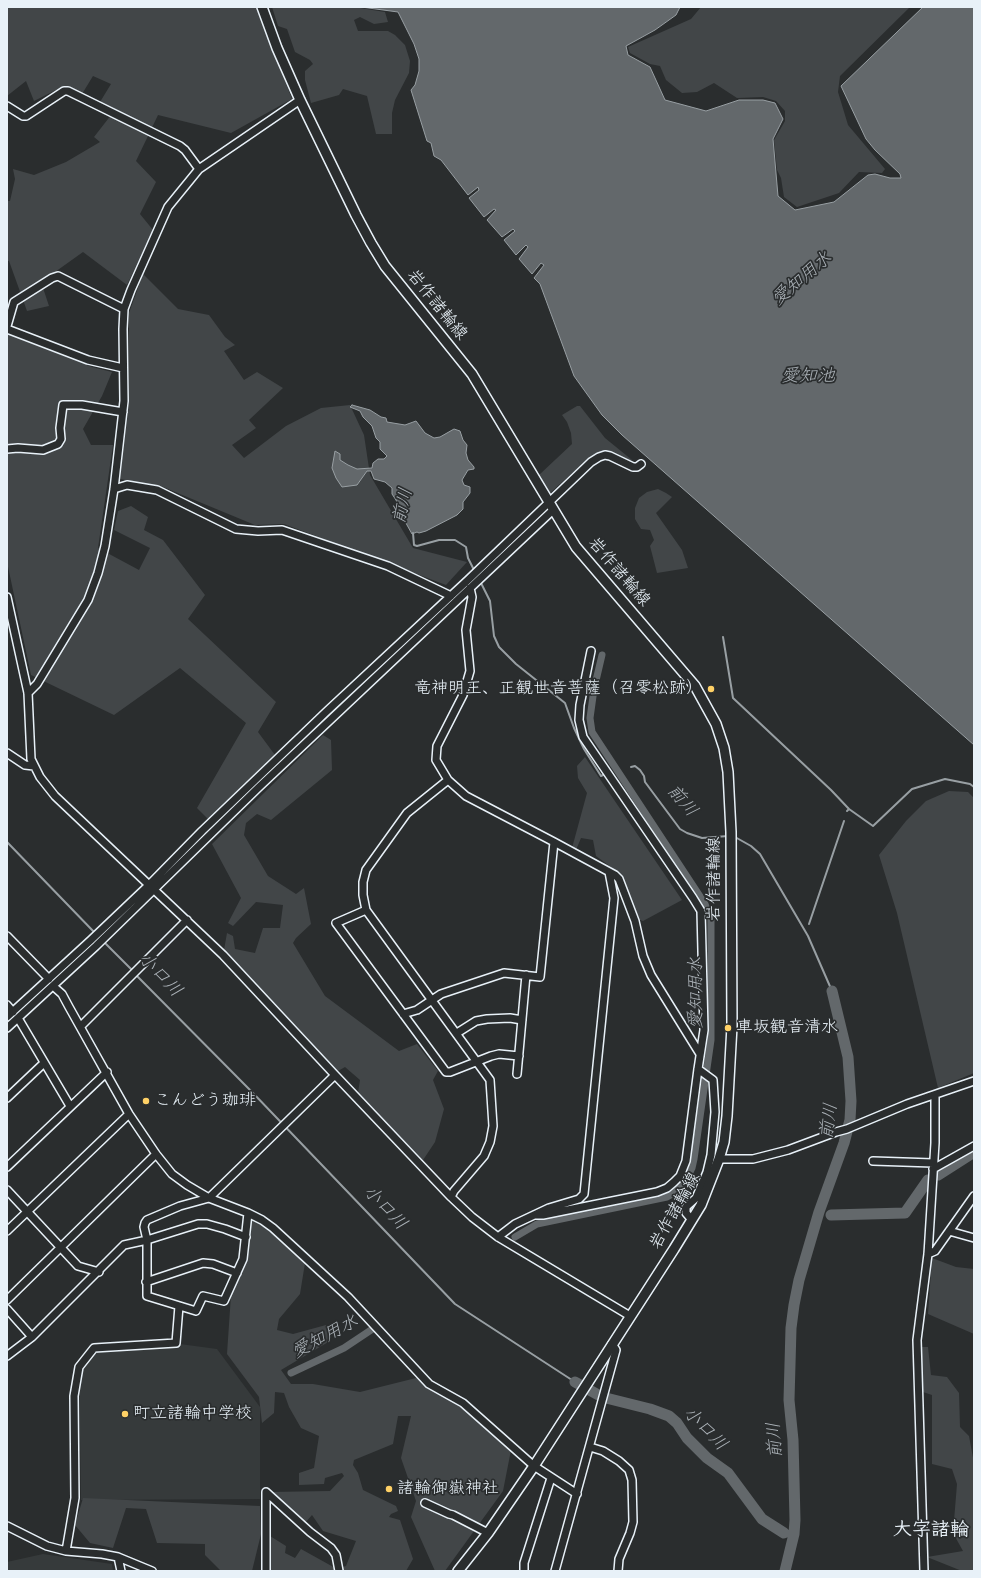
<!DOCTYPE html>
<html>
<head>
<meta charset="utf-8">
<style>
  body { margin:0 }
  #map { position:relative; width:981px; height:1578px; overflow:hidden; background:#2a2d2e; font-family:Caveat,sans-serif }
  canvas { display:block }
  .frame { position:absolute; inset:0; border:8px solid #e8f1f8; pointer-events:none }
</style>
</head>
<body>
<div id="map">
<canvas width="981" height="1578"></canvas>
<div class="frame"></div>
</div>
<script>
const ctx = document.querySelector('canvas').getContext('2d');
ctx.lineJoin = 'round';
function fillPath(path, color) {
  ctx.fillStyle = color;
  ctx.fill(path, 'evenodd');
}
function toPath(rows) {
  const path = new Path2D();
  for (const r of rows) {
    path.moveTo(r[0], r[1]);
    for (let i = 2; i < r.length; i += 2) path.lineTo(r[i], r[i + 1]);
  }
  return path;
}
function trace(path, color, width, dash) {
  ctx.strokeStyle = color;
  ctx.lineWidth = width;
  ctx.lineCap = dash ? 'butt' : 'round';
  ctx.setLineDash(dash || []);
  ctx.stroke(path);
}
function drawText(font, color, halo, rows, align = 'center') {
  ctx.font = font + ' Caveat,"Klee One",sans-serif';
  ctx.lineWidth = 3.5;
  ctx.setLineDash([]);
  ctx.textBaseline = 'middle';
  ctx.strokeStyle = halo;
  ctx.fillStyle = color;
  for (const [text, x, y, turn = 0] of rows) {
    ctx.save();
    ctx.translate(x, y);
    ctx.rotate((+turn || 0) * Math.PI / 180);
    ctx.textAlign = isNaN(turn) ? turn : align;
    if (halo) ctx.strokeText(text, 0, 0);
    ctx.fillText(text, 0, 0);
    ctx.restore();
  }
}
fillPath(toPath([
  [180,1344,217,1349,260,1407,260,1499,81,1500,79,1371,95,1350],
  [43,1554,112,1564,113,1571,7,1571,7,1562]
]), '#363a3b');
fillPath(toPath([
  [7,7,256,7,292,99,231,133,158,115,136,161,156,182,140,214,153,230,127,285,83,252,41,282,49,306,27,311,9,261,7,261,7,201,10,201,15,179,13,169,34,175,66,162,100,142,94,137,115,110,100,102,111,84,93,76,82,94,62,87,34,101,26,81,7,96],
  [272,7,354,7,385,12,388,22,374,24,360,17,354,20,358,31,388,31,395,35,405,45,410,61,409,73,395,100,392,113,392,134,376,134,367,96,343,89,339,95,311,103,305,80,305,71,313,64,310,60,295,52,287,29,278,26],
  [701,7,910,7,840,76,838,92,848,125,885,169,882,173,859,172,839,193,797,207,784,197,781,178,777,170,774,140,785,121,785,111,776,101,763,97,737,98,714,83,697,92,682,93,666,80,660,66,650,64,630,53,628,47,691,19],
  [143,274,178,309,209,315,225,337,235,345,224,351,244,380,257,372,283,388,249,420,256,428,232,445,244,458,286,426,321,408,350,405,364,435,370,475,413,548,467,562,446,585,284,524,255,525,163,487,120,479,129,404,129,313],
  [7,333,17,338,92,367,112,372,102,396,83,429,91,445,113,445,98,548,139,570,150,548,114,530,118,511,131,506,148,517,144,530,163,540,205,595,188,619,276,702,258,732,275,755,208,819,197,808,246,723,180,668,114,715,31,675,7,562],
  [577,406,580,406,605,438,632,460,627,462,605,452,596,454,590,457,550,493,539,475,572,444,571,433,567,422,562,415],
  [658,489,666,493,672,497,656,513,682,550,688,568,657,573,650,546,654,540,650,530,641,529,635,519,635,508,639,498,647,492],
  [323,735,331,740,332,770,271,820,257,814,246,823,244,835,268,876,296,894,304,888,311,924,296,938,293,943,325,996,399,1051,417,1044,438,1071,433,1080,444,1109,435,1142,423,1160,358,1093,360,1080,345,1067,338,1071,224,950,227,933,233,936,235,949,255,953,263,928,280,928,283,905,256,902,233,926,228,923,241,898,212,844],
  [585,757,682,900,643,921,640,920,619,873,596,856,593,840,581,838,576,850,572,848,587,793,578,778,577,766],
  [949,791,968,792,974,798,974,1073,938,1088,897,913,879,855,906,821,926,801],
  [253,1220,267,1229,282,1241,305,1263,300,1294,279,1319,277,1330,293,1334,326,1325,330,1341,281,1370,291,1384,313,1384,360,1392,416,1378,463,1409,511,1450,503,1491,445,1571,435,1571,411,1517,416,1501,401,1458,411,1416,398,1416,393,1444,354,1460,353,1465,358,1473,363,1490,396,1506,398,1511,391,1514,389,1517,400,1520,413,1559,406,1571,269,1571,270,1536,286,1546,285,1553,295,1558,301,1549,337,1569,346,1566,356,1541,323,1531,312,1515,304,1524,270,1492,330,1491,344,1476,342,1473,325,1478,324,1484,299,1485,299,1473,314,1468,319,1436,301,1428,289,1407,284,1393,275,1392,274,1413,262,1423,259,1397,227,1354,231,1295,245,1262,250,1222],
  [932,1258,956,1267,974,1269,974,1334,928,1314],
  [921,1347,928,1347,931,1375,947,1377,959,1393,960,1427,969,1436,974,1463,974,1571,962,1571,927,1557,963,1551,953,1533,957,1484,952,1469,932,1464,932,1395,923,1392],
  [83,1498,260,1506,261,1534,252,1571,221,1571,205,1555,205,1544,157,1543,146,1509,126,1508,113,1548,90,1543,75,1525]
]), '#424648');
const water = toPath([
  [361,7,680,7,676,15,655,30,626,46,628,55,650,67,665,100,706,111,739,100,763,100,775,103,783,119,773,139,778,196,795,210,834,202,868,175,875,174,890,178,901,178,900,174,875,150,866,139,841,86,923,7,974,7,974,745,622,435,602,415,574,376,540,284,534,278,544,265,541,263,532,274,519,259,528,247,526,245,516,255,504,240,515,231,513,229,502,237,487,220,496,210,494,209,484,217,469,198,479,190,478,187,468,195,441,160,434,156,431,143,427,141,411,90,415,85,419,71,419,59,414,44,398,12,361,7],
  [352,405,370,410,381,417,386,418,387,422,405,425,416,421,425,433,434,438,440,437,454,429,460,431,463,440,467,445,466,453,468,460,474,467,474,469,468,470,462,480,464,485,470,487,470,493,463,502,463,509,457,515,426,531,419,533,417,532,412,534,402,516,396,500,392,494,392,488,385,482,374,479,371,471,367,471,357,485,342,487,336,478,332,468,335,451,340,454,340,460,348,465,357,469,372,468,373,463,378,459,384,459,387,456,380,449,380,442,376,438,372,426,363,417,360,411,350,407,352,405]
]);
fillPath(water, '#63686b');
trace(water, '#989fa3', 1);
trace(toPath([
  [413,533,414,545,417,546,439,540,455,540,466,547,468,558,475,572],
  [480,581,490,601,494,636,499,647,516,664,565,703,574,728,584,749,601,776,603,775],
  [723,637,733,698,831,790,849,809,847,811],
  [631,767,635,766,640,770,644,776,645,782,680,829,687,833,702,838,728,836],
  [849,809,873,826,912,789,945,779,970,784,974,787],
  [735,837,751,846,760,854,808,936,832,991],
  [7,842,95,933],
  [809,924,844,821],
  [104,942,133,971],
  [136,975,252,1092,455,1304,575,1382]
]), '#989fa3', 2);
trace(toPath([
  [515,1237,537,1224,667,1197,672,1194,685,1182,692,1168,694,1159,711,1040,711,919,705,904,592,732,590,718,594,689,602,655],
  [291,1373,344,1348,374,1328]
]), '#63686b', 7);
trace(toPath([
  [938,1175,974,1152],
  [831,1215,905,1213,928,1180],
  [575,1382,602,1397,650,1409,669,1416,677,1423,687,1438,707,1458,728,1473,762,1519,784,1533],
  [785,1571,794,1534,795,1520,793,1440,789,1400,791,1328,794,1305,799,1280,819,1212,844,1143,850,1120,851,1101,848,1057,832,991]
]), '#63686b', 11);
const minor = toPath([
  [7,106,23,116,26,116,64,91,68,91,180,146,185,150,199,169],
  [7,326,14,302,52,278,58,276,124,309],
  [7,329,88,360,123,368],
  [7,449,18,448,43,450,58,444,61,439,60,428,63,405,82,405,123,412],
  [114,489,127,485,157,490,236,529,258,531,282,530,388,566,451,596],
  [470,588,472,597,466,630,470,671,463,695,437,746,436,760,448,780,466,796,554,842,615,875,619,879,635,921,643,956,651,975,700,1054],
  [7,597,28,693,31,759,40,777,55,796,223,955,335,1075,451,1197,472,1217,498,1237,630,1316],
  [28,693,37,684,88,600,98,573,105,546,114,489,124,401,123,329,124,309,131,290,168,207,199,169,300,100],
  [7,753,25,765,34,766],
  [448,780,407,813,366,870,363,882,363,895,366,910,490,1080,493,1126,490,1142,484,1156,454,1191,451,1197],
  [366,910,336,923,446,1072,450,1072,491,1056,499,1054,519,1056],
  [7,936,49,979],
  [53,986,62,994,69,1007,129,1114,156,1154,172,1174,187,1185,209,1198,248,1213,262,1220,273,1228,348,1297,429,1384,463,1403,534,1466,577,1494],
  [7,1005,13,1012],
  [403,1014,417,1010,441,994,504,973,540,977,554,842],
  [7,1017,91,940,149,885,202,831,326,712,468,580,591,462,599,457,605,455,610,456,633,467,637,467,641,464],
  [18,1018,70,1106],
  [81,1026,187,920],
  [7,1028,96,946,258,788,553,510],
  [457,1033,476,1021,487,1019,510,1018,522,1020],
  [517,1074,526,975],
  [7,1098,44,1063],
  [719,1159,753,1159,788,1150,836,1132,847,1129,907,1104,974,1081],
  [873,1161,933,1163],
  [7,1167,107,1072],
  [933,1169,974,1146],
  [7,1190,78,1266,99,1272],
  [248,1213,243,1259,224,1301,203,1296,196,1311,147,1296,147,1240,144,1227,145,1223,147,1220,180,1206,209,1198,335,1075],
  [534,1215,543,1215,657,1192,667,1188,674,1182,680,1176,686,1161,698,1069,704,1030,701,911,693,898,583,737,579,720,580,705,591,651],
  [692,1220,686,1213,686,1207,696,1198,707,1172,711,1155,715,1112,713,1080,698,1069],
  [7,1231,129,1114],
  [949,1231,974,1238],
  [498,1237,515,1224,549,1208,579,1199,584,1194,614,898,609,872],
  [928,1254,935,1251,974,1196],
  [146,1282,203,1263,213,1264,237,1273],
  [7,1300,156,1154],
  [7,1309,32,1337],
  [7,1356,32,1337,124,1245,147,1240,198,1224,207,1224,225,1229,246,1237],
  [590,1447,603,1451,619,1461,629,1470,632,1480,633,1522,630,1533,619,1559,618,1571],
  [425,1503,449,1514,453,1515,488,1533],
  [7,1526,47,1546,66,1551,102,1554,118,1557,152,1571],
  [66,1551,75,1498,74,1396,79,1367,94,1348,176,1343,179,1306],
  [118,1557,121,1571],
  [266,1571,266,1492,310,1532,331,1548,336,1555,339,1571],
  [524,1571,524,1563,551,1478],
  [555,1571,616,1350,612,1344],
  [924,1571,917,1340,928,1254,935,1143,935,1096]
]);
const major = toPath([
  [262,7,277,48,300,100,356,215,371,243,385,266,472,374,576,547,695,686,716,724,724,748,728,772,731,832,732,1026,727,1116,724,1142,719,1159,701,1205,674,1249,534,1466,488,1533,458,1571]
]);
trace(minor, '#e8f1f8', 10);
trace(major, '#e8f1f8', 12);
trace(minor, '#2a2d2e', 7);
trace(major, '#2a2d2e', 9);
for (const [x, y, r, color] of [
  [711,689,4,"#ffd166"],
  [728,1028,4,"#ffd166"],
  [146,1101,4,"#ffd166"],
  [125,1414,4,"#ffd166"],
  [389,1489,4,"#ffd166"]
]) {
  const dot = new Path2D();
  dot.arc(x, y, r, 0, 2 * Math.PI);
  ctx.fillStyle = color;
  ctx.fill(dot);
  trace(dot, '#2a2d2e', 1.5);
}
drawText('17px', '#e8f1f8', '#2a2d2e', [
  ["岩作諸輪線",437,305,51],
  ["岩作諸輪線",619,572,49],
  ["岩作諸輪線",715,879,-90],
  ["岩作諸輪線",675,1211,-61]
]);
drawText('17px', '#e8f1f8', '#2a2d2e', [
  ["竜神明王、正観世音菩薩（召零松跡）",703,689,"right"],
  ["車坂観音清水",736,1028],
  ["こんどう珈琲",154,1101],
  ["町立諸輪中学校",133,1414],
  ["諸輪御嶽神社",397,1489]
], 'left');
drawText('italic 18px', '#acb3b9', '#2a2d2e', [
  ["愛知用水",802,279,-40],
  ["愛知池",808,376],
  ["前川",403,506,-77],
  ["前川",682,801,49],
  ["小口川",160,975,46],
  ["愛知用水",696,993,-90],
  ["前川",829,1121,-82],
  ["小口川",385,1208,46],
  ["愛知用水",325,1337,-28],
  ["小口川",705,1429,45],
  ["前川",775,1440,-94]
]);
drawText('bold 19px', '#e8f1f8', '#2a2d2e', [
  ["大字諸輪",931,1530]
]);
</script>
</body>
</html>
